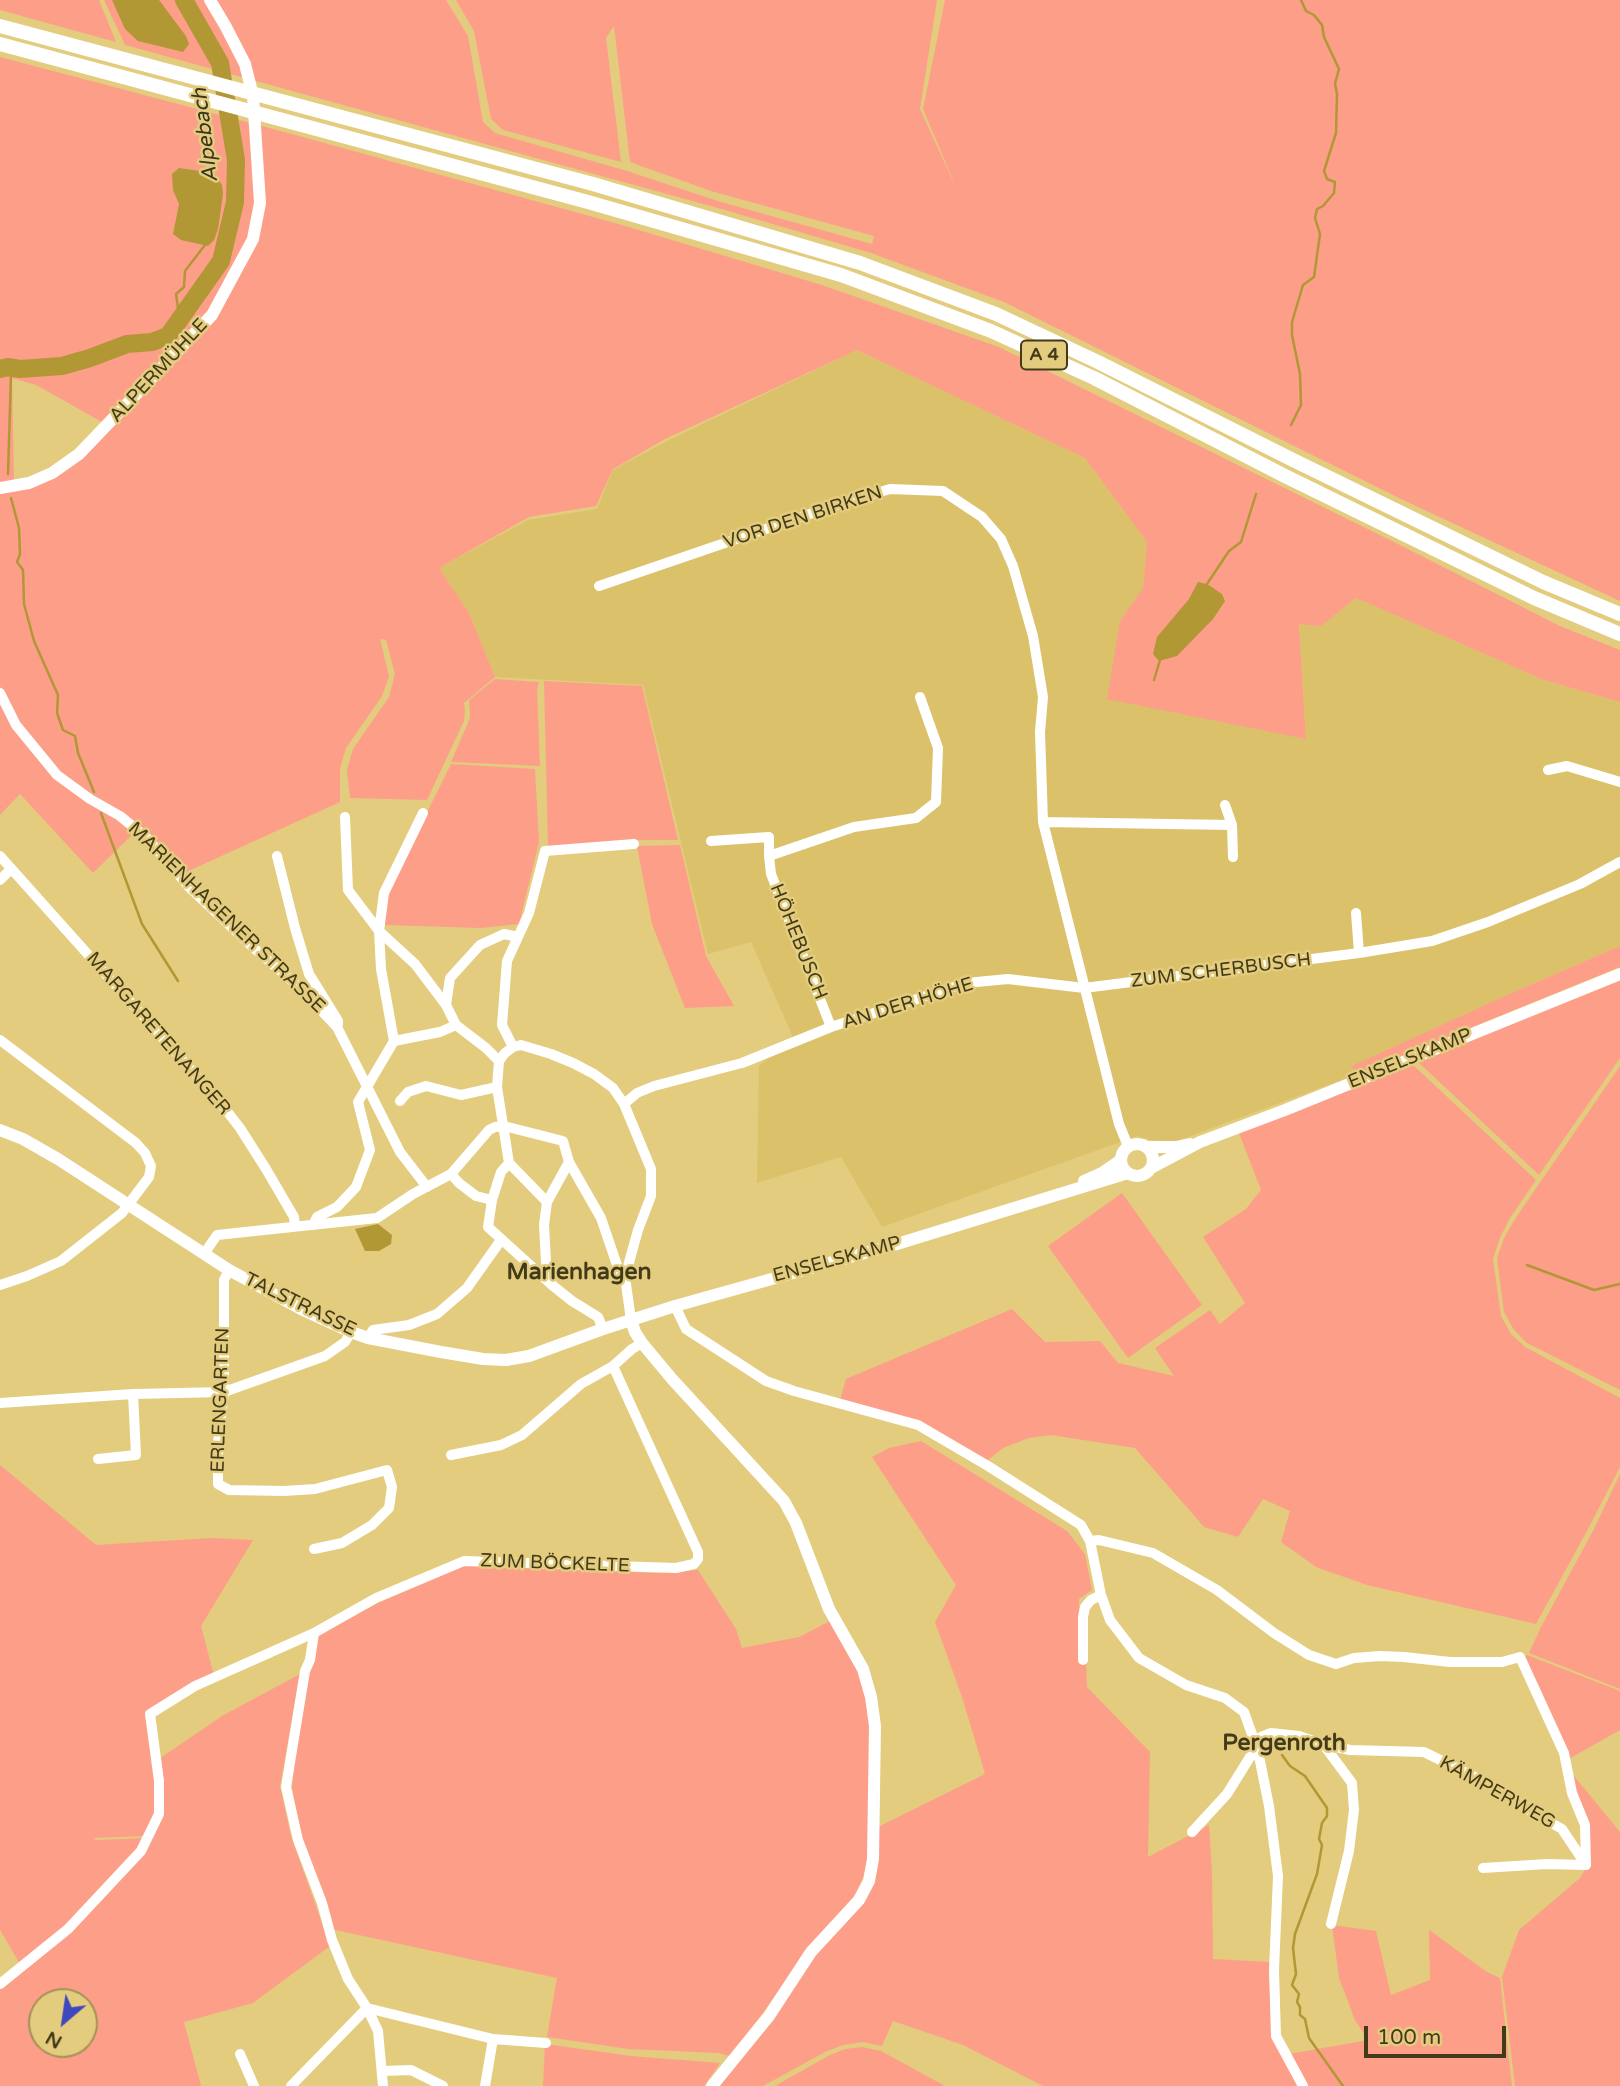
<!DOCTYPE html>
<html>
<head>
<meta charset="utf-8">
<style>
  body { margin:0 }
  #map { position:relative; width:1620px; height:2086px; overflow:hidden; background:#e3cc7e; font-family:"Varela Round",sans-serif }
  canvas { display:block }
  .north { position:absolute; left:28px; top:1988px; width:70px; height:70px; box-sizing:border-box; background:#e3cc7e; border:2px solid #a39256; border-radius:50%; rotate:209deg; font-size:19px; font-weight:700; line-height:28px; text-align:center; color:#433a19 }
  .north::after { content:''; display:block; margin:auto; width:24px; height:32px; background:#3f48bc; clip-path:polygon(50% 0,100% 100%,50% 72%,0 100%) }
  .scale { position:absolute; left:1364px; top:2026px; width:142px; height:32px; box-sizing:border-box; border:4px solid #433a19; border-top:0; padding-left:9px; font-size:21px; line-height:24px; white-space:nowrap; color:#433a19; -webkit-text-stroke:5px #e3cc7e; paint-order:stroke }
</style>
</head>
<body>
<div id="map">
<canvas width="1620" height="2086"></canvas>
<div class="north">N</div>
<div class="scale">100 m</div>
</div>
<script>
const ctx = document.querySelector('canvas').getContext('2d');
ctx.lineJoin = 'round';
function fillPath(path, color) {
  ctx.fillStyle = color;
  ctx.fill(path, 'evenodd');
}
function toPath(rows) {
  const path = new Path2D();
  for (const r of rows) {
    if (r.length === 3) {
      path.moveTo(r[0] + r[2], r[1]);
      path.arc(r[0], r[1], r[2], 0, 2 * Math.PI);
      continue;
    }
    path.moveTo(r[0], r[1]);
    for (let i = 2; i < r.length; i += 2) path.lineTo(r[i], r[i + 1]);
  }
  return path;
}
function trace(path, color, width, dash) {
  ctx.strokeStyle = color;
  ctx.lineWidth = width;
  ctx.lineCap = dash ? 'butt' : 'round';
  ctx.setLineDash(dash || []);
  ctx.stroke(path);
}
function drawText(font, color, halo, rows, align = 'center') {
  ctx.font = font + ' "Varela Round",sans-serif';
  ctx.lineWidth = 5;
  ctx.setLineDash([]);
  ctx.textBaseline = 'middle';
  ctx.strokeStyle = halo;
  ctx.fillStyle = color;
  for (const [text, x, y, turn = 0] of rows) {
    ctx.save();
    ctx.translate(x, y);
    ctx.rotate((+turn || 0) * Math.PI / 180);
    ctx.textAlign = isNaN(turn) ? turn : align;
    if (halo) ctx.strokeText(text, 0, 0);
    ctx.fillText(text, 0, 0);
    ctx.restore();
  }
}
fillPath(toPath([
  [857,350,1085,458,1147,542,1143,588,1120,621,1306,739,1299,623,1321,626,1356,598,1544,680,1620,702,1620,946,1507,995,1353,1066,1355,1075,1172,1143,1150,1140,1137,1136,882,1227,841,1157,757,1183,759,1066,793,1037,751,942,708,954,643,685,495,677,469,613,439,568,528,520,597,509,613,470,667,441]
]), '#dbc16a');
fillPath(toPath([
  [0,0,99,0,116,42,0,10],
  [104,0,446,0,468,36,483,122,495,133,627,171,721,202,872,244,874,236,711,191,630,162,614,26,606,38,621,162,503,130,491,119,474,31,456,0,937,0,920,109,958,192,923,109,945,0,1620,0,1620,601,1403,500,1004,302,871,253,725,210,125,45],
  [0,57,292,134,622,225,822,285,999,347,1396,543,1560,626,1620,650,1620,702,1544,680,1356,598,1321,626,1299,624,1306,739,1107,699,1120,621,1143,588,1147,542,1085,458,857,350,665,439,613,469,596,506,529,517,439,568,469,613,495,677,464,703,465,711,464,721,427,800,350,798,347,770,353,749,389,697,395,674,386,640,380,639,389,676,382,696,346,748,340,768,340,802,182,874,149,836,118,811,88,794,77,786,75,791,117,817,135,832,93,873,20,794,0,815,0,700,6,711,13,713,0,686],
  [12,378,36,385,102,422,73,452,48,468,22,480,14,480],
  [495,679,539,682,537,690,540,766,451,762,470,718,469,700],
  [544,681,642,686,678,840,636,840,548,847],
  [451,764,535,769,539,842,519,924,481,928,384,925,387,893],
  [680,845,706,956,734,1006,685,1008,652,924,637,846],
  [1620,946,1620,967,1355,1075,1352,1066,1507,995],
  [1620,979,1620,1058,1539,1175,1418,1062],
  [1411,1063,1536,1180,1510,1218,1500,1238,1493,1259,1501,1316,1511,1334,1525,1347,1620,1398,1620,1467,1587,1531,1536,1624,1367,1585,1316,1567,1281,1542,1290,1511,1263,1499,1238,1537,1204,1527,1135,1448,1051,1435,1029,1438,1003,1448,988,1460,917,1420,840,1400,846,1379,1012,1309,1045,1342,1100,1341,1118,1363,1174,1376,1155,1348,1210,1310,1220,1324,1245,1303,1203,1237,1246,1209,1261,1190,1239,1133],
  [1620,1066,1620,1390,1527,1343,1514,1330,1504,1312,1497,1258,1504,1238,1515,1219],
  [1122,1193,1202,1305,1128,1358,1048,1246],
  [921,1441,1067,1531,1085,1554,1092,1590,1079,1599,1081,1661,1086,1661,1087,1687,1150,1752,1148,1857,1209,1825,1212,1874,1213,1959,1271,1962,1275,2035,1289,2054,1368,2040,1355,2020,1339,1978,1332,1925,1376,1931,1391,1995,1430,1980,1429,1930,1487,1972,1500,1978,1512,2086,1043,2086,963,2045,893,2021,882,2046,863,2042,843,2045,825,2052,763,2086,719,2086,813,1954,865,1898,878,1827,985,1774,963,1700,935,1622,956,1585,872,1457,889,1448],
  [0,1465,96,1545,211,1538,253,1540,201,1626,214,1676,149,1714,156,1761,222,1716,300,1674,280,1786,291,1836,330,1946,253,2003,184,2022,201,2086,0,2086,0,1989,63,1938,144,1855,149,1836,93,1838,96,1840,147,1838,66,1925,20,1964,0,1930],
  [42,2002,84,2002,84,2044,42,2044],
  [1620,1474,1620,1689,1529,1653,1541,1627,1594,1529],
  [465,1565,655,1573,698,1570,736,1629,742,1648,799,1637,830,1621,857,1670,867,1702,870,1735,869,1855,863,1878,855,1895,808,1949,762,2014,729,2056,719,2053,628,2049,547,2037,557,1978,331,1929,302,1839,292,1787,298,1724,315,1635,378,1603],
  [1527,1655,1620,1691,1620,1730,1567,1760,1523,1658],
  [1569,1770,1620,1832,1620,2086,1515,2086,1502,1977,1519,1930,1580,1878,1588,1865,1589,1858],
  [545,2044,631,2056,720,2063,704,2086,543,2086],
  [862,2047,881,2051,945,2086,775,2086,828,2056,845,2049]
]), '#fd9e89');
fillPath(toPath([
  [112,0,159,0,186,36,189,44,183,52,138,41,125,29],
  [179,168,214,173,222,185,223,194,218,229,214,240,208,246,181,240,173,234,179,204,173,190,172,174],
  [1198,582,1207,584,1222,594,1225,601,1213,619,1177,656,1159,661,1153,654,1157,637,1189,599],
  [378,1224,392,1235,391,1244,379,1251,365,1251,355,1229]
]), '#b29735');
trace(toPath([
  [174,327,173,321,178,308,176,294,184,287,185,271,205,245],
  [1291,425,1301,405,1300,374,1292,335,1292,322,1303,285,1314,277,1320,234,1315,218,1317,209,1323,206,1334,193,1335,182,1327,179,1324,171,1336,133,1337,94,1335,84,1339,69,1324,37,1322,25,1314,15,1306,11,1301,0],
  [8,474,11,375,16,368],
  [11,498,19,528,20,554,17,562,23,570,24,604,34,641,58,695,57,713,63,730,75,736,78,753,94,792],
  [1205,587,1229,551,1241,542,1256,494],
  [1154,680,1160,660],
  [101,813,142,924,178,981],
  [1527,1265,1594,1290,1620,1284],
  [1282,1755,1290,1766,1305,1776,1327,1808,1327,1816,1322,1823,1319,1839,1322,1845,1317,1874,1295,1934,1293,1948,1296,1974,1292,1985,1299,1994,1297,2002,1300,2007,1300,2015,1305,2019,1309,2038,1343,2086]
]), '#b29735', 2.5);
trace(toPath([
  [0,369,8,367,20,369,62,366,90,358,127,344,152,342,168,336,221,261,235,202,236,160,220,63,184,0]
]), '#b29735', 18);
trace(toPath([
  [599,586,833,506,890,489,943,491,982,517,1001,539,1013,566,1033,636,1043,697,1040,732,1043,822,1119,1124,1128,1146],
  [0,693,16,725,57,775,90,799,120,816,147,838,189,887,255,949,300,988,337,1027,400,1152,427,1187],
  [1548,770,1567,766,1620,782],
  [1225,805,1232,825],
  [345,817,348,890,379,931,415,964,446,1005,456,1025,486,1048,499,1061],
  [1043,822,1232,825,1233,857],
  [711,841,769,837,769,856],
  [0,856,219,1101,240,1128,266,1169,294,1217,295,1226],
  [277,856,295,928,309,974,338,1021,338,1024],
  [0,880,11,869],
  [1356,913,1359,953],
  [446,1005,450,978,480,945,504,934,518,937],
  [831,1027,771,874,769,856,854,827,916,818,936,802,938,748,920,697],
  [0,1040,136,1143,145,1153,151,1166,149,1177,122,1213,61,1261,27,1276,0,1285],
  [394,1041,440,1032,456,1025],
  [513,1047,502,1025,507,961,529,913,545,851,634,844],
  [400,1101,408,1092,426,1086,461,1095,497,1087],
  [624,1104,637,1093,654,1086,742,1063,831,1027,966,983,1008,979,1084,988,1359,953,1432,941,1488,922,1580,884,1620,862],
  [509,1163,501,1172,492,1200,488,1227,552,1285,572,1301,598,1317,603,1329],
  [451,1174,459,1183,476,1196,492,1200],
  [547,1202,569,1162],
  [313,1225,317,1217,337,1207,356,1187,370,1150,358,1102,394,1041,381,969,379,931,384,893,423,813],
  [204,1254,217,1235,377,1218,413,1194,451,1174,489,1130,495,1127,504,1126,563,1141,569,1162,601,1218,618,1268,625,1277],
  [229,1270,224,1280,224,1392,218,1443,218,1484,229,1490,284,1491,315,1489,387,1470,392,1487,389,1508,372,1525,342,1543,314,1549],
  [552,1285,546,1262,544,1225,547,1202,509,1163,497,1087,499,1061,505,1053,513,1047,521,1045,551,1054,573,1063,594,1074,613,1088,624,1104,651,1169,651,1196,638,1230,625,1277,631,1320],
  [675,1306,686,1329,766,1381,794,1391,918,1425,988,1466,1081,1525,1090,1541,1101,1595,1110,1620,1139,1658,1186,1685,1225,1698,1244,1712,1258,1751,1269,1806,1278,1876,1274,1970,1276,2036,1303,2086],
  [368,1338,373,1330,409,1325,437,1314,467,1288,501,1240],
  [0,1403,133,1394,224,1392,325,1356,345,1342,351,1332],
  [451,1455,501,1445,522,1435,581,1384,613,1366,632,1349,642,1343],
  [98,1459,136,1455,133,1394],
  [1090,1541,1099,1540,1153,1553,1217,1590,1274,1633,1309,1655,1336,1664,1354,1658,1380,1656,1404,1657,1450,1662,1502,1662,1520,1657,1564,1753,1572,1793,1585,1825,1586,1865],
  [314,1633,310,1660,305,1671,286,1787,298,1840,322,1903,332,1940,348,1979,367,2008,378,2031,383,2086],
  [1083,1660,1083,1617,1085,1607,1091,1600,1101,1595],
  [1323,1744,1352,1783,1354,1810,1349,1851,1331,1924],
  [1259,1750,1261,1737,1271,1733,1299,1736,1323,1744,1350,1750,1424,1752,1495,1787,1535,1814,1562,1829,1586,1865,1547,1864,1483,1868],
  [1192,1832,1227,1794,1250,1757,1258,1751],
  [0,1984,68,1929,141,1851,159,1814,159,1781,150,1714,195,1686,314,1633,376,1598,464,1561,676,1568,694,1564,698,1559,698,1552,613,1366],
  [240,2054,254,2086],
  [383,2071,411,2070,443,2086],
  [291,2086,367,2008,493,2039,546,2043],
  [485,2086,493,2039]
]), '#fff', 10);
trace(toPath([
  [0,488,29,483,52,473,79,454,212,315,253,239,260,203,253,96,245,64,226,27,210,0],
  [0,1130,23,1139,58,1159,229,1270,301,1309,351,1332,368,1338,441,1352,483,1359,506,1360,529,1356,603,1329,675,1306,897,1244,1128,1173],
  [1137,1160,16],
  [1148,1147,1176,1147,1190,1144],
  [1151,1168,1200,1142,1285,1110,1620,974],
  [1084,1181,1102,1173,1121,1160],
  [631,1320,635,1332,642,1343,672,1379,784,1501,796,1523,829,1609,863,1669,871,1697,875,1726,873,1859,869,1881,859,1900,811,1952,769,2016,712,2086]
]), '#fff', 12);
trace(toPath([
  [0,26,593,184,860,263,996,314,1098,362,1293,460,1543,582,1620,614],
  [0,44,588,202,841,275,991,331,1094,378,1285,476,1534,598,1620,634]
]), '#fff', 14);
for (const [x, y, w] of [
  [1044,355,46]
]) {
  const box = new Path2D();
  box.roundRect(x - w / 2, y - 14.5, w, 29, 5);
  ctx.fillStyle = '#e3cc7e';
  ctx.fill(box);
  trace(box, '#433a19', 2);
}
drawText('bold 18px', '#433a19', null, [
  ["A 4",1044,355]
]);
drawText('19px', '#433a19', '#e3cc7e', [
  ["ALPERMÜHLE",159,371,-47],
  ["VOR DEN BIRKEN",803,518,-18],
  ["MARIENHAGENER STRASSE",226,918,44],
  ["HÖHEBUSCH",798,942,68],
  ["ZUM SCHERBUSCH",1221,971,-7],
  ["AN DER HÖHE",908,1004,-17],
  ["MARGARETENANGER",158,1034,49],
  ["ENSELSKAMP",1410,1059,-22],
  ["ENSELSKAMP",837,1260,-15],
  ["TALSTRASSE",300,1305,26],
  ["ERLENGARTEN",221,1400,-88],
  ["ZUM BÖCKELTE",555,1564,2],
  ["KÄMPERWEG",1497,1793,29]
]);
drawText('italic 21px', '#3b341f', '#e3cc7e', [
  ["Alpebach",206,135,-97]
]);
drawText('bold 23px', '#433a19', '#e3cc7e', [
  ["Marienhagen",579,1273],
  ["Pergenroth",1284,1744]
]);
</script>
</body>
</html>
